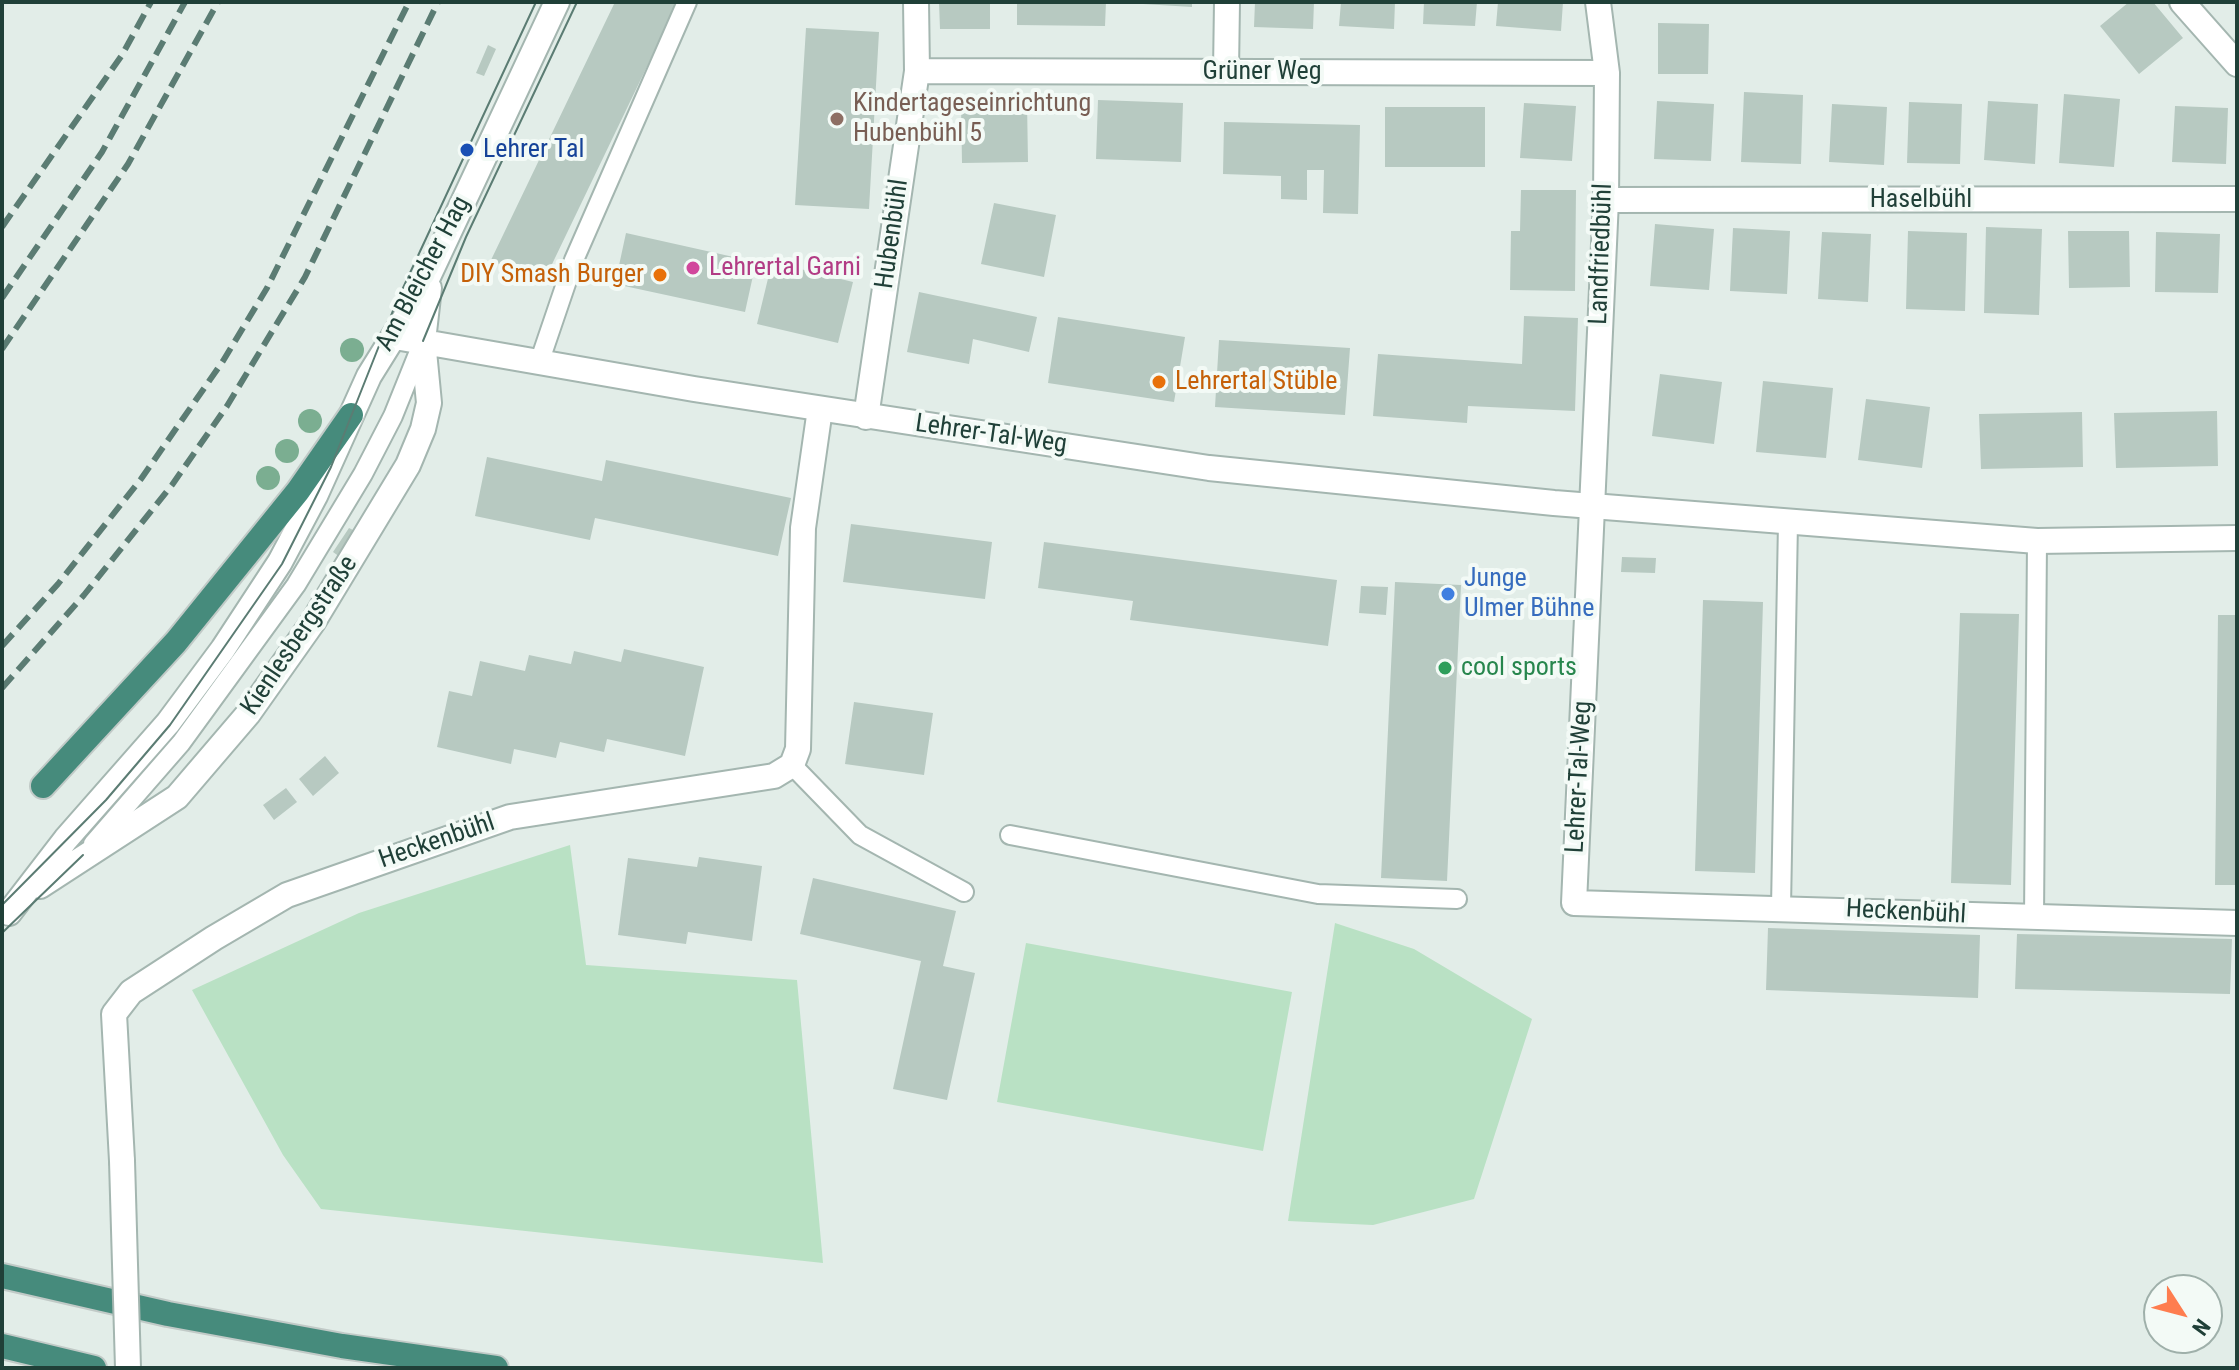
<!DOCTYPE html>
<html>
<head>
<meta charset="utf-8">
<style>
  body { margin:0 }
  #map { position:relative; width:2239px; height:1370px; overflow:hidden; background:#e2ede8; font-family:"Roboto Condensed",sans-serif }
  canvas { display:block }
  .frame { position:absolute; inset:0; border:4px solid #204038; pointer-events:none }
  .north { position:absolute; left:2143px; top:1274px; width:80px; height:80px; box-sizing:border-box; background:#f3faf6; border:2px solid #9fb0aa; border-radius:50%; rotate:126deg; font-size:22px; font-weight:700; line-height:32px; text-align:center; color:#204038 }
  .north::after { content:''; display:block; margin:auto; width:28px; height:36px; background:#fe7d4f; clip-path:polygon(50% 0,100% 100%,50% 72%,0 100%) }
</style>
</head>
<body>
<div id="map">
<canvas width="2239" height="1370"></canvas>
<div class="frame"></div>
<div class="north">N</div>
</div>
<script>
const ctx = document.querySelector('canvas').getContext('2d');
ctx.lineJoin = 'round';
function fillPath(path, color) {
  ctx.fillStyle = color;
  ctx.fill(path, 'evenodd');
}
function toPath(rows) {
  const path = new Path2D();
  for (const r of rows) {
    path.moveTo(r[0], r[1]);
    for (let i = 2; i < r.length; i += 2) path.lineTo(r[i], r[i + 1]);
  }
  return path;
}
function trace(path, color, width, dash) {
  ctx.strokeStyle = color;
  ctx.lineWidth = width;
  ctx.lineCap = dash ? 'butt' : 'round';
  ctx.setLineDash(dash || []);
  ctx.stroke(path);
}
function drawText(font, color, halo, rows, align = 'center') {
  ctx.font = font + ' "Roboto Condensed",sans-serif';
  ctx.lineWidth = 8;
  ctx.setLineDash([]);
  ctx.textBaseline = 'middle';
  ctx.strokeStyle = halo;
  ctx.fillStyle = color;
  for (const [text, x, y, turn = 0] of rows) {
    ctx.save();
    ctx.translate(x, y);
    ctx.rotate((+turn || 0) * Math.PI / 180);
    ctx.textAlign = isNaN(turn) ? turn : align;
    if (halo) ctx.strokeText(text, 0, 0);
    ctx.fillText(text, 0, 0);
    ctx.restore();
  }
}
fillPath(toPath([
  [570,845,586,965,797,980,823,1263,321,1209,283,1155,192,990,359,913],
  [1335,923,1414,949,1532,1019,1474,1199,1373,1225,1288,1221],
  [1026,943,1292,992,1263,1151,997,1102]
]), '#b9e1c4');
fillPath(toPath([
  [615,2,678,2,542,285,491,260],
  [939,2,990,2,990,29,940,29],
  [1017,2,1106,2,1105,26,1017,25],
  [1143,2,1192,2,1192,7,1143,4],
  [1255,2,1314,2,1313,29,1254,27],
  [1341,2,1395,2,1394,29,1339,26],
  [1424,2,1477,2,1475,26,1423,24],
  [1498,2,1563,2,1561,31,1496,26],
  [2129,2,2153,2,2183,38,2139,74,2100,26],
  [1658,23,1709,24,1708,74,1658,74],
  [806,28,879,32,869,209,795,205],
  [488,45,496,49,484,76,476,73],
  [1744,92,1803,95,1801,164,1741,162],
  [2064,94,2120,99,2114,167,2059,163],
  [1098,100,1183,103,1181,162,1096,159],
  [1657,101,1714,104,1711,161,1654,159],
  [1988,101,2038,104,2035,164,1984,160],
  [1027,102,1028,162,962,163,961,104],
  [1909,102,1962,104,1960,164,1907,163],
  [1524,103,1576,106,1572,161,1520,158],
  [1832,104,1887,107,1884,165,1829,162],
  [2175,106,2228,108,2226,164,2172,162],
  [1385,107,1485,107,1485,167,1385,167],
  [1224,122,1360,125,1358,214,1323,213,1324,170,1307,170,1307,200,1281,199,1281,176,1223,174],
  [1521,190,1576,190,1575,291,1510,290,1511,231,1520,231],
  [994,203,1056,215,1044,277,981,264],
  [1655,224,1714,229,1709,290,1650,286],
  [1986,227,2042,229,2039,315,1984,313],
  [1733,228,1790,231,1787,294,1730,291],
  [1908,231,1967,233,1965,311,1906,309],
  [2068,231,2129,231,2130,287,2069,288],
  [1822,232,1871,234,1868,302,1818,299],
  [2156,232,2220,234,2218,293,2155,292],
  [626,233,756,262,745,312,615,284],
  [772,262,853,282,838,343,757,324],
  [919,292,1037,317,1029,352,973,339,969,364,907,352],
  [1524,316,1578,318,1575,411,1468,406,1467,423,1373,416,1378,354,1522,364],
  [1058,317,1185,337,1174,402,1048,383],
  [1219,340,1350,348,1345,415,1215,407],
  [1660,374,1722,382,1714,444,1652,436],
  [1763,381,1833,388,1826,458,1756,452],
  [1866,399,1930,407,1922,468,1858,460],
  [2217,411,2218,466,2116,468,2114,413],
  [2082,412,2083,467,1981,469,1979,414],
  [487,457,602,481,606,460,791,498,778,556,595,518,590,540,475,516],
  [851,524,992,542,985,599,843,582],
  [349,528,357,532,340,557,333,552],
  [1044,542,1337,580,1328,646,1130,620,1133,601,1038,588],
  [1622,557,1656,558,1655,573,1621,572],
  [1395,582,1461,585,1447,881,1381,878],
  [1361,586,1388,587,1386,615,1359,613],
  [1703,600,1763,602,1755,873,1695,871],
  [1960,613,2019,614,2011,885,1951,883],
  [2218,615,2237,615,2237,885,2215,885],
  [624,649,704,667,685,756,607,739,604,752,560,742,556,758,514,749,511,764,437,747,449,691,472,696,480,661,525,671,529,655,571,664,574,651,621,662],
  [854,702,933,713,924,775,845,764],
  [325,756,339,773,313,796,299,779],
  [286,788,297,802,274,820,263,805],
  [699,857,762,866,752,941,688,932,686,944,618,935,628,858,697,867],
  [813,878,956,911,943,966,975,973,947,1100,893,1089,921,961,800,934],
  [1768,928,1980,935,1978,998,1766,990],
  [2017,934,2232,939,2230,994,2015,989]
]), '#b7c9c1');
const service = toPath([
  [539,363,574,260,687,2],
  [792,765,860,835,964,892],
  [1010,835,1318,894,1457,899],
  [93,844,181,743,296,585,363,474,393,416,422,344],
  [1781,907,1788,522],
  [2034,918,2037,541]
]);
const minor = toPath([
  [1598,2,1607,73,1606,200,1574,903,2237,923],
  [2182,2,2237,64],
  [917,71,1607,73],
  [1226,71,1227,2],
  [1606,200,2237,199],
  [866,417,917,71,916,2],
  [122,1161,114,1014,131,992,214,938,287,895,510,817,774,776,792,765,798,749,803,528,820,409]
]);
const tertiary = toPath([
  [395,337,694,389,1209,468,1554,503,2037,541,2237,538],
  [40,886,177,797,248,714,313,622,408,465,423,429,429,403,423,341,429,288],
  [9,913,66,839,168,723,223,649,280,562,315,496,369,376,420,294,557,2]
]);
const trunk = toPath([
  [43,786,176,642,298,491,351,415],
  [2,1276,168,1314,342,1346,496,1368],
  [2,1346,94,1368]
]);
trace(service, '#a4b6b0', 22);
trace(minor, '#a4b6b0', 28);
trace(tertiary, '#a4b6b0', 28);
trace(trunk, '#c1cac7', 28);
trace(service, '#fff', 18);
trace(minor, '#fff', 24);
trace(tertiary, '#fff', 24);
trace(trunk, '#468b7c', 24);
trace(toPath([
  [423,341,466,237,577,2],
  [2,905,106,800,170,725,282,564,331,467,396,303,536,2],
  [2,933,83,855]
]), '#5b7c73', 2);
trace(toPath([
  [2,227,122,55,151,2],
  [2,298,102,152,185,2],
  [2,349,128,164,218,2],
  [2,646,58,584,141,479,223,361,267,288,409,2],
  [2,688,84,595,172,485,227,406,305,277,438,2]
]), '#5b7c73', 6, [16, 8]);
const minorBridge = toPath([
  [122,1161,128,1368]
]);
trace(minorBridge, '#a4b6b0', 28, []);
trace(minorBridge, '#fff', 24);
ctx.fillStyle = '#7bae91';
for (const [x, y] of [
  [352,350],
  [310,421],
  [287,451],
  [268,478]
]) {
  ctx.beginPath();
  ctx.arc(x, y, 12, 0, 2 * Math.PI);
  ctx.fill();
}
for (const [x, y, r, color] of [
  [837,119,8,"#8d6e63"],
  [467,150,8,"#1a4fb4"],
  [693,268,8,"#d1479c"],
  [660,275,8,"#e8710a"],
  [1159,382,8,"#e8710a"],
  [1448,594,8,"#3f7fe0"],
  [1445,668,8,"#2e9e5b"]
]) {
  const dot = new Path2D();
  dot.arc(x, y, r, 0, 2 * Math.PI);
  ctx.fillStyle = color;
  ctx.fill(dot);
  trace(dot, '#f3faf6', 3);
}
drawText('26px', '#204038', '#f3faf6', [
  ["Grüner Weg",1262,72],
  ["Haselbühl",1921,200],
  ["Hubenbühl",893,234,-82],
  ["Landfriedbühl",1602,254,-88],
  ["Am Bleicher Hag",424,274,-62],
  ["Lehrer-Tal-Weg",991,435,8],
  ["Kienlesbergstraße",300,636,-56],
  ["Lehrer-Tal-Weg",1580,777,-87],
  ["Heckenbühl",437,842,-19],
  ["Heckenbühl",1906,913,3]
]);
drawText('26px', '#785e54', '#f3faf6', [
  ["Kindertageseinrichtung",853,104],
  ["Hubenbühl 5",853,134]
], 'left');
drawText('26px', '#164399', '#f3faf6', [
  ["Lehrer Tal",483,150]
], 'left');
drawText('26px', '#b23c85', '#f3faf6', [
  ["Lehrertal Garni",709,268]
], 'left');
drawText('26px', '#c56008', '#f3faf6', [
  ["DIY Smash Burger",644,275],
  ["Lehrertal Stüble",1175,382,"left"]
], 'right');
drawText('26px', '#366cbe', '#f3faf6', [
  ["Junge",1464,579],
  ["Ulmer Bühne",1464,609]
], 'left');
drawText('26px', '#27864d', '#f3faf6', [
  ["cool sports",1461,668]
], 'left');
</script>
</body>
</html>
